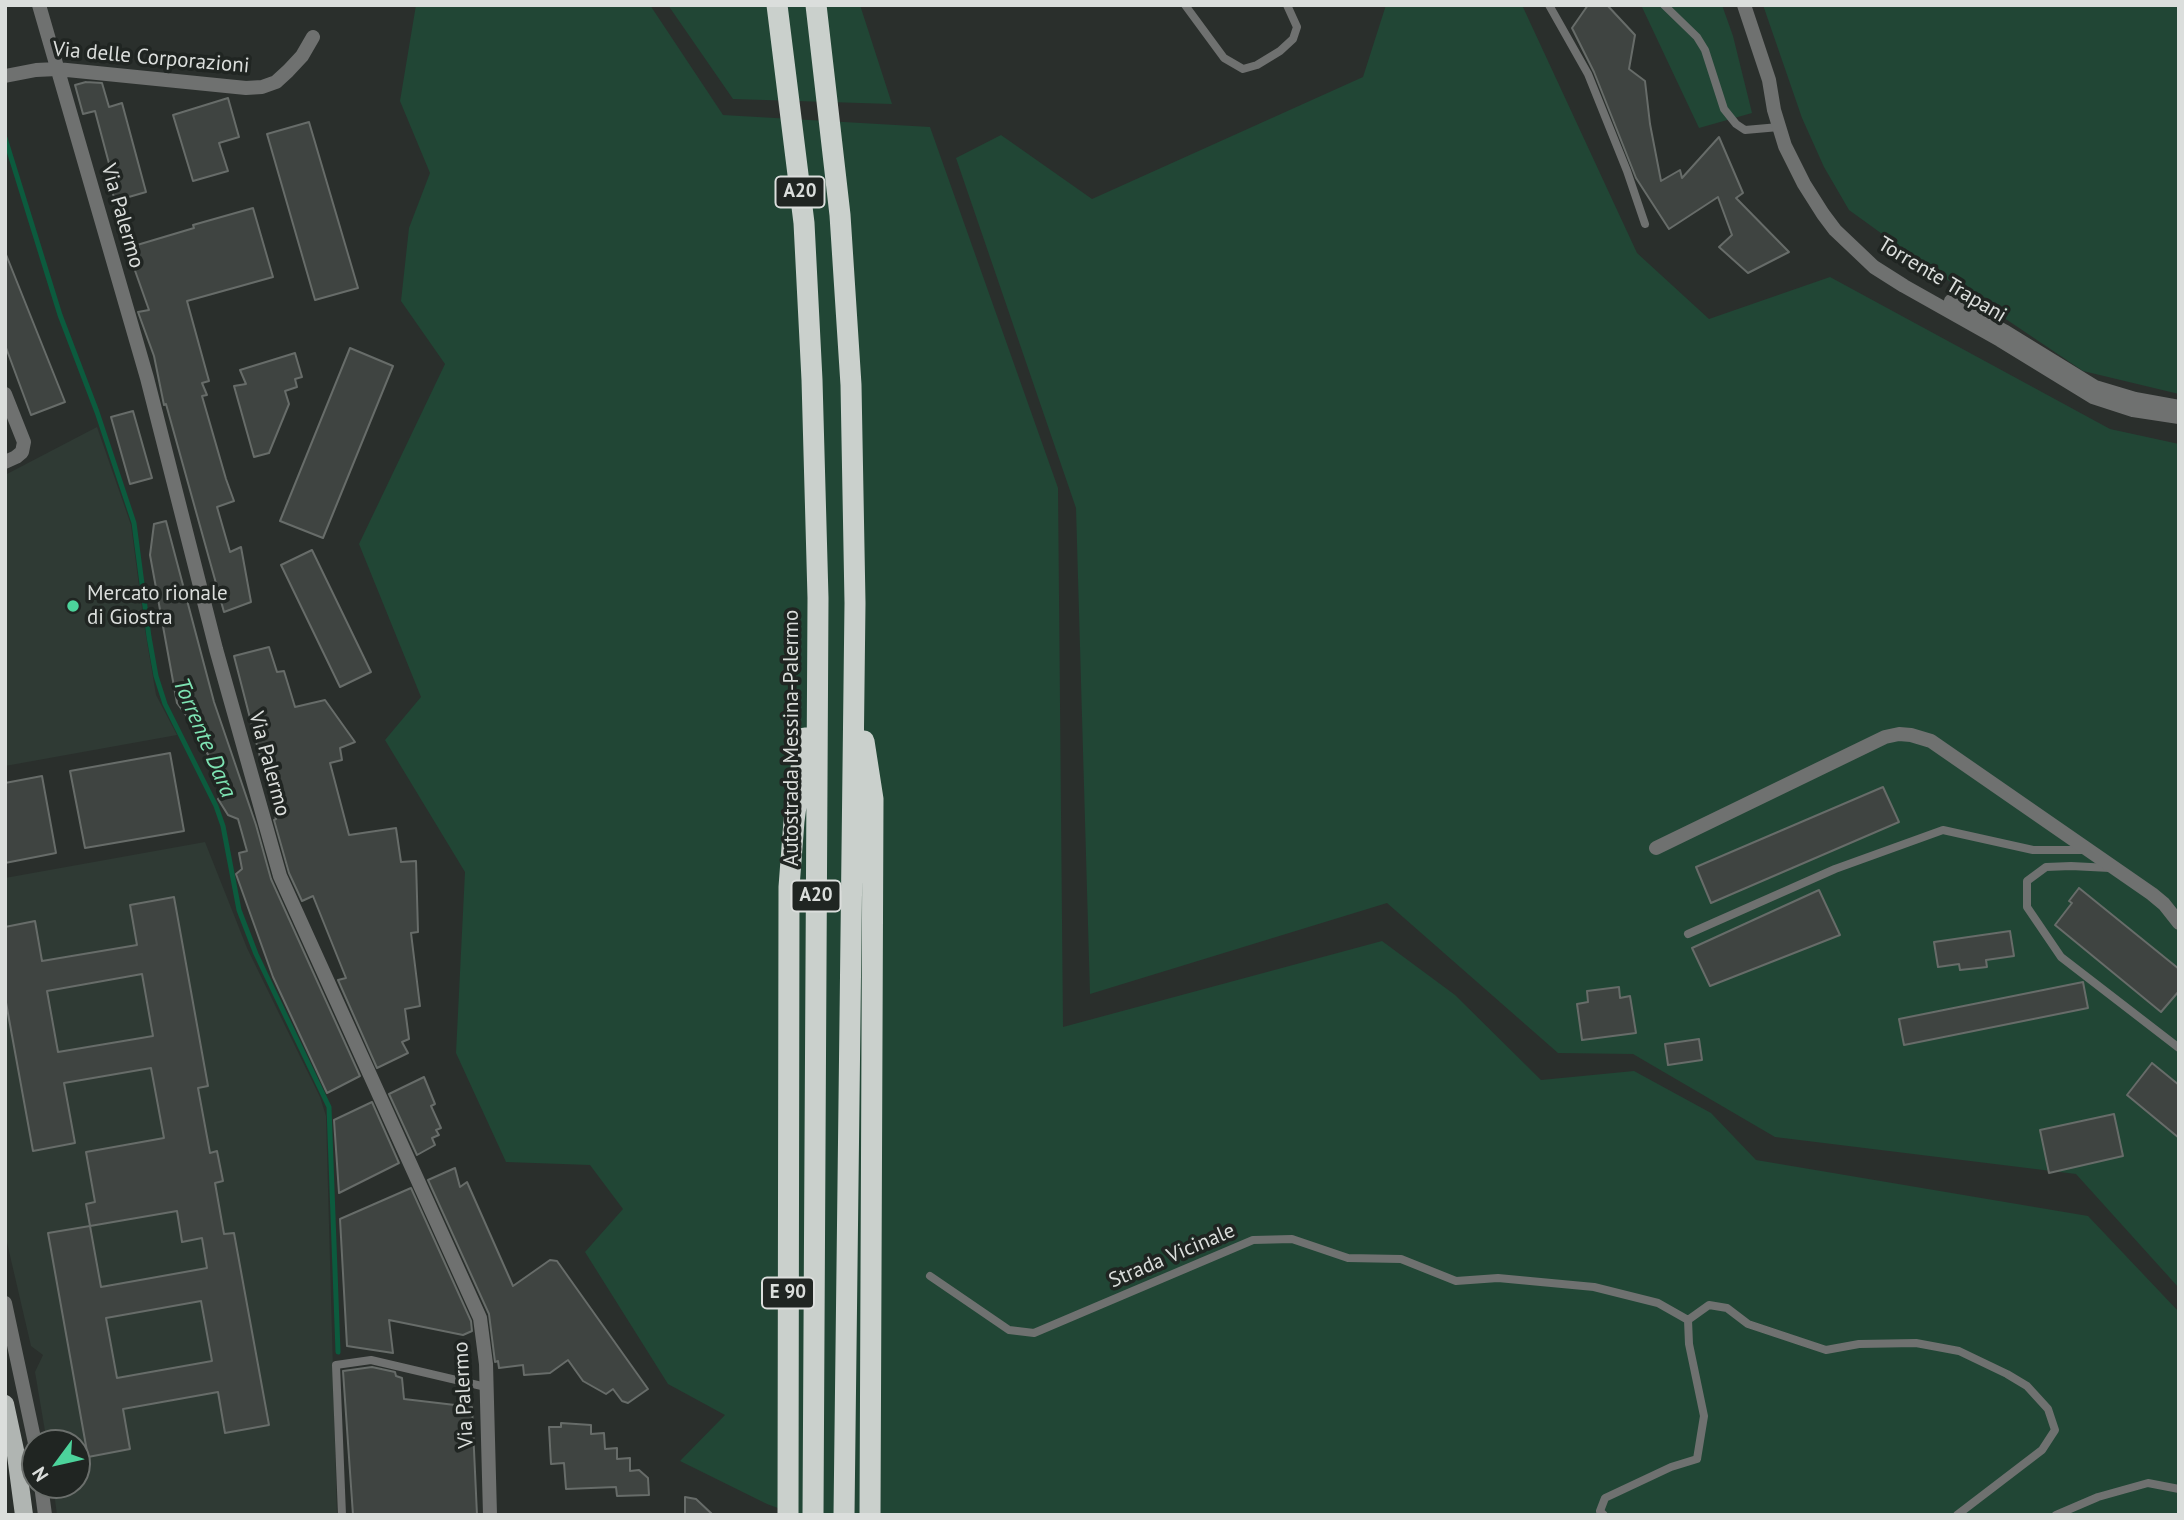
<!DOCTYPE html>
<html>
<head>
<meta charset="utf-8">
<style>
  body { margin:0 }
  #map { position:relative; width:2184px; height:1520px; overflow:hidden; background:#2a2f2c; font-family:"PT Sans",sans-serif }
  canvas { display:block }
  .frame { position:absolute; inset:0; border:7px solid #dbdedc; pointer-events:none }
  .north { position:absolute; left:21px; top:1429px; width:70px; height:70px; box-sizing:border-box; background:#202522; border:2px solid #6b6f6c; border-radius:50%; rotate:237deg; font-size:19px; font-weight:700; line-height:28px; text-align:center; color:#dbdedc }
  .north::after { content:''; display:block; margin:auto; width:24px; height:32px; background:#4cd39b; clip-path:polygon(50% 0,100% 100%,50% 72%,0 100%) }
</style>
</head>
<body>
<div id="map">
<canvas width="2184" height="1520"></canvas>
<div class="frame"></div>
<div class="north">N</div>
</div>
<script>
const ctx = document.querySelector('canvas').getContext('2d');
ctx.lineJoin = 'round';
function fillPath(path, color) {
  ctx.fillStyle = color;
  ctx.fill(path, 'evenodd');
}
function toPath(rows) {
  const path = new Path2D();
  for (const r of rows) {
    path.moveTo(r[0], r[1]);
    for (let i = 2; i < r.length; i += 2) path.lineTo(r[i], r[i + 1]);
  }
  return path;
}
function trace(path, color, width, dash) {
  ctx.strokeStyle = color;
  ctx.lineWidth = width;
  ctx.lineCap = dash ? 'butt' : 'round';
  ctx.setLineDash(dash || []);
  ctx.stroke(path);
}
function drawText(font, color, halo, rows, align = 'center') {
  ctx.font = font + ' "PT Sans",sans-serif';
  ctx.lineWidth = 7;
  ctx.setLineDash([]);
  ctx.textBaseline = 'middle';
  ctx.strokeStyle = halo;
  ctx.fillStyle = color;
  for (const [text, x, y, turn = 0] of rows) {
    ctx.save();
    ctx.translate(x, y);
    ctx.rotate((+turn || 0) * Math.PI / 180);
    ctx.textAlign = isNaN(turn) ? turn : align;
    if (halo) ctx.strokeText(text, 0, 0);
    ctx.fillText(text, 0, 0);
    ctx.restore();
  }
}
fillPath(toPath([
  [97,427,131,525,144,624,156,695,177,735,5,766,5,475],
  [205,842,247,948,320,1097,326,1116,337,1515,57,1515,53,1485,77,1485,77,1443,47,1443,35,1372,43,1355,31,1346,5,1234,5,878]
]), '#2f3a34');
fillPath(toPath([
  [416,5,650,5,723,115,930,127,1058,488,1063,1027,1382,941,1455,995,1541,1080,1634,1071,1711,1113,1756,1160,2088,1216,2179,1312,2179,1515,797,1515,767,1504,680,1461,725,1415,668,1384,585,1252,623,1209,590,1165,506,1162,456,1053,465,872,385,740,421,697,359,544,445,364,401,301,409,228,430,173,400,101],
  [668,5,860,5,892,104,733,99],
  [1386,5,1522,5,1637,253,1709,319,1830,277,2110,429,2179,444,2179,1288,2076,1174,1775,1137,1633,1054,1558,1053,1387,903,1090,994,1076,508,956,158,1001,135,1092,199,1363,77],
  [1641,5,1722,5,1733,36,1752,113,1699,128],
  [1763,5,2179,5,2179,394,2083,371,1921,262,1849,210,1824,167,1802,118]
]), '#214635');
trace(toPath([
  [5,138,60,315,97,412,134,523,149,637,156,676,165,704,216,806,223,826,239,910,256,954,329,1107,338,1352]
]), '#0c5b3e', 5);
const building = toPath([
  [1588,5,1607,5,1635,35,1629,69,1645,81,1650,124,1661,181,1680,170,1682,178,1719,137,1743,193,1736,198,1789,252,1748,273,1719,247,1732,235,1718,197,1669,229,1636,178,1594,72,1572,28,1588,5],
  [86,82,102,83,109,107,122,103,146,192,115,201,107,172,111,171,95,111,83,114,75,85,86,82],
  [228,98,239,137,219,143,228,171,193,181,173,115,228,98],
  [309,122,358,288,315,300,267,134,309,122],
  [253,208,273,277,187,301,209,381,202,383,207,395,202,396,226,479,234,501,217,507,230,552,241,547,251,602,224,612,166,404,164,405,154,356,138,312,149,310,127,248,194,228,193,225,253,208],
  [5,252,65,402,31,415,5,345,5,252],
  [350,348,393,366,323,538,280,521,350,348],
  [295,353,302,377,295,379,297,387,285,391,289,404,269,453,254,457,234,386,246,384,240,370,295,353],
  [133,411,152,478,130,484,111,417,133,411],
  [166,521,214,702,256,825,271,879,360,1076,327,1093,273,977,236,874,242,869,239,853,247,851,238,819,228,815,218,799,226,792,194,726,177,703,150,555,154,524,166,521],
  [312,550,371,672,340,687,281,565,312,550],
  [269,647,277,672,284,671,295,707,325,700,355,742,340,748,342,760,330,763,349,835,396,828,401,862,416,861,418,932,411,933,420,1006,405,1009,409,1039,402,1042,408,1053,377,1068,338,980,346,978,313,896,302,901,289,873,274,820,276,819,234,656,269,647],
  [170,753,184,831,85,848,70,771,170,753],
  [42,776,56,853,5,863,5,783,42,776],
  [1883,787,1899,822,1711,903,1696,867,1883,787],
  [2079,888,2179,969,2179,991,2161,1012,2055,925,2072,903,2069,901,2079,888],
  [1819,890,1840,935,1710,986,1692,948,1819,890],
  [174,897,208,1086,198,1088,210,1153,217,1151,223,1181,215,1183,224,1234,234,1233,269,1425,225,1433,218,1392,123,1409,130,1449,88,1457,48,1233,90,1226,86,1204,95,1202,86,1152,164,1138,151,1068,64,1083,75,1143,33,1151,5,997,5,927,35,921,42,961,137,945,130,905,174,897],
  [142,974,153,1036,58,1052,47,991,142,974],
  [177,1211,182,1242,202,1238,207,1268,101,1287,90,1226,177,1211],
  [201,1301,212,1361,117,1378,106,1318,201,1301],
  [2010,931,2014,956,1986,960,1987,967,1960,970,1959,964,1938,967,1934,942,2010,931],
  [2083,982,2088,1008,1904,1045,1899,1019,2083,982],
  [1619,987,1620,998,1630,996,1636,1033,1582,1040,1577,1004,1588,1002,1587,991,1619,987],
  [1699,1039,1702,1060,1668,1065,1665,1044,1699,1039],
  [2152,1063,2179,1085,2179,1138,2127,1095,2152,1063],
  [424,1077,435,1104,431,1106,441,1128,436,1130,439,1135,432,1138,435,1145,417,1155,389,1094,424,1077],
  [372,1102,399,1163,339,1193,334,1120,372,1102],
  [2114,1114,2123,1156,2049,1173,2040,1130,2114,1114],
  [455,1168,460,1187,467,1182,513,1286,550,1260,557,1261,648,1389,628,1403,622,1401,613,1389,606,1394,583,1381,568,1360,550,1373,524,1375,523,1365,499,1368,498,1361,495,1362,489,1314,428,1180,455,1168],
  [411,1188,471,1321,472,1331,463,1335,389,1320,393,1353,347,1346,340,1219,411,1188],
  [372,1367,395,1372,396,1376,402,1378,404,1399,472,1407,477,1515,353,1515,343,1371,372,1367],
  [561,1423,591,1425,591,1434,604,1433,605,1449,617,1448,617,1459,630,1458,630,1471,639,1470,648,1478,649,1495,617,1496,616,1487,566,1489,564,1463,551,1464,549,1427,561,1427,561,1423],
  [685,1497,696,1499,713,1515,685,1515,685,1497]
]);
fillPath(building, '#3f4441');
trace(building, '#676c69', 2);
trace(toPath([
  [1185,5,1224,58,1243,69,1257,65,1280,51,1293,39,1297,27,1287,5],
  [1549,5,1588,74,1627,171,1645,224],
  [1664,5,1697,37,1705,50,1724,109,1736,124,1745,130,1779,127],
  [2110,868,2071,866,2046,867,2027,881,2027,907,2061,957,2179,1048],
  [1688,934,1835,869,1943,830,2033,850,2084,850],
  [930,1276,1009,1330,1034,1333,1253,1240,1292,1239,1348,1258,1401,1259,1456,1281,1498,1278,1594,1287,1658,1303,1688,1320],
  [342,1515,336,1365,371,1360,486,1387],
  [1604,1515,1600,1511,1605,1498,1671,1467,1697,1459,1704,1416,1689,1344,1688,1320,1709,1305,1727,1308,1748,1324,1826,1350,1859,1344,1916,1343,1959,1351,2007,1374,2027,1386,2048,1409,2055,1430,2042,1450,1957,1515],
  [2056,1515,2098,1497,2148,1483,2179,1489]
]), '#6f7170', 8);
trace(toPath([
  [39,5,147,378,216,649,280,876,480,1318,486,1364,490,1515],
  [1744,5,1769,80,1774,110,1785,146,1804,184,1823,214,1835,230,1854,248,1874,267,1904,286,2000,340,2093,397,2133,410,2179,417],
  [5,76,36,70,57,69,246,88,262,87,276,82,288,71,302,56,313,37],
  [1951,301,2004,331,2095,387,2135,399,2179,407],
  [5,394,24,442,22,452,16,457,5,462],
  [1656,848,1885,737,1899,734,1911,735,1931,741,2152,894,2164,904,2179,923],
  [5,1303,35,1443],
  [41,1485,45,1515]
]), '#6f7170', 14);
trace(toPath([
  [5,1404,16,1455,24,1515]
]), '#b0b5b2', 18);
trace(toPath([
  [777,5,804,223,812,380,818,598,813,1515],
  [816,5,840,215,851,385,855,603,844,1515],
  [864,741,873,799,870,1515],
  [788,1515,789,887,794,821,805,738]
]), '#cad0cc', 21);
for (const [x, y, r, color] of [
  [73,606,7,"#4cd39b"]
]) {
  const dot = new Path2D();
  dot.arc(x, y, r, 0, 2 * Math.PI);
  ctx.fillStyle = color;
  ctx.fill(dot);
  trace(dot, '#202522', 2.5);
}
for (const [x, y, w] of [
  [800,192,49],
  [816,896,49],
  [788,1293,52]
]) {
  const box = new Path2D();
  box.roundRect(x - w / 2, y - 15.5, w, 31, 5);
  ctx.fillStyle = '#202522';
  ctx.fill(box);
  trace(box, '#dbdedc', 2);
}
drawText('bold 19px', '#dbdedc', null, [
  ["A20",800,192],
  ["A20",816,896],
  ["E 90",788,1293]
]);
drawText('21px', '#dbdedc', '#202522', [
  ["Via delle Corporazioni",151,58,5],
  ["Via Palermo",122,216,74],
  ["Torrente Trapani",1942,280,31],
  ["Autostrada Messina-Palermo",792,738,-90],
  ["Via Palermo",269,764,75],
  ["Strada Vicinale",1172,1256,-23],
  ["Via Palermo",464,1395,-93]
]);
drawText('21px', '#dbdedc', '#202522', [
  ["Mercato rionale",87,594],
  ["di Giostra",87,618]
], 'left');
drawText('italic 23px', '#7ee3b3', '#202522', [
  ["Torrente Dara",204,738,67]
]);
</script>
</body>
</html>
